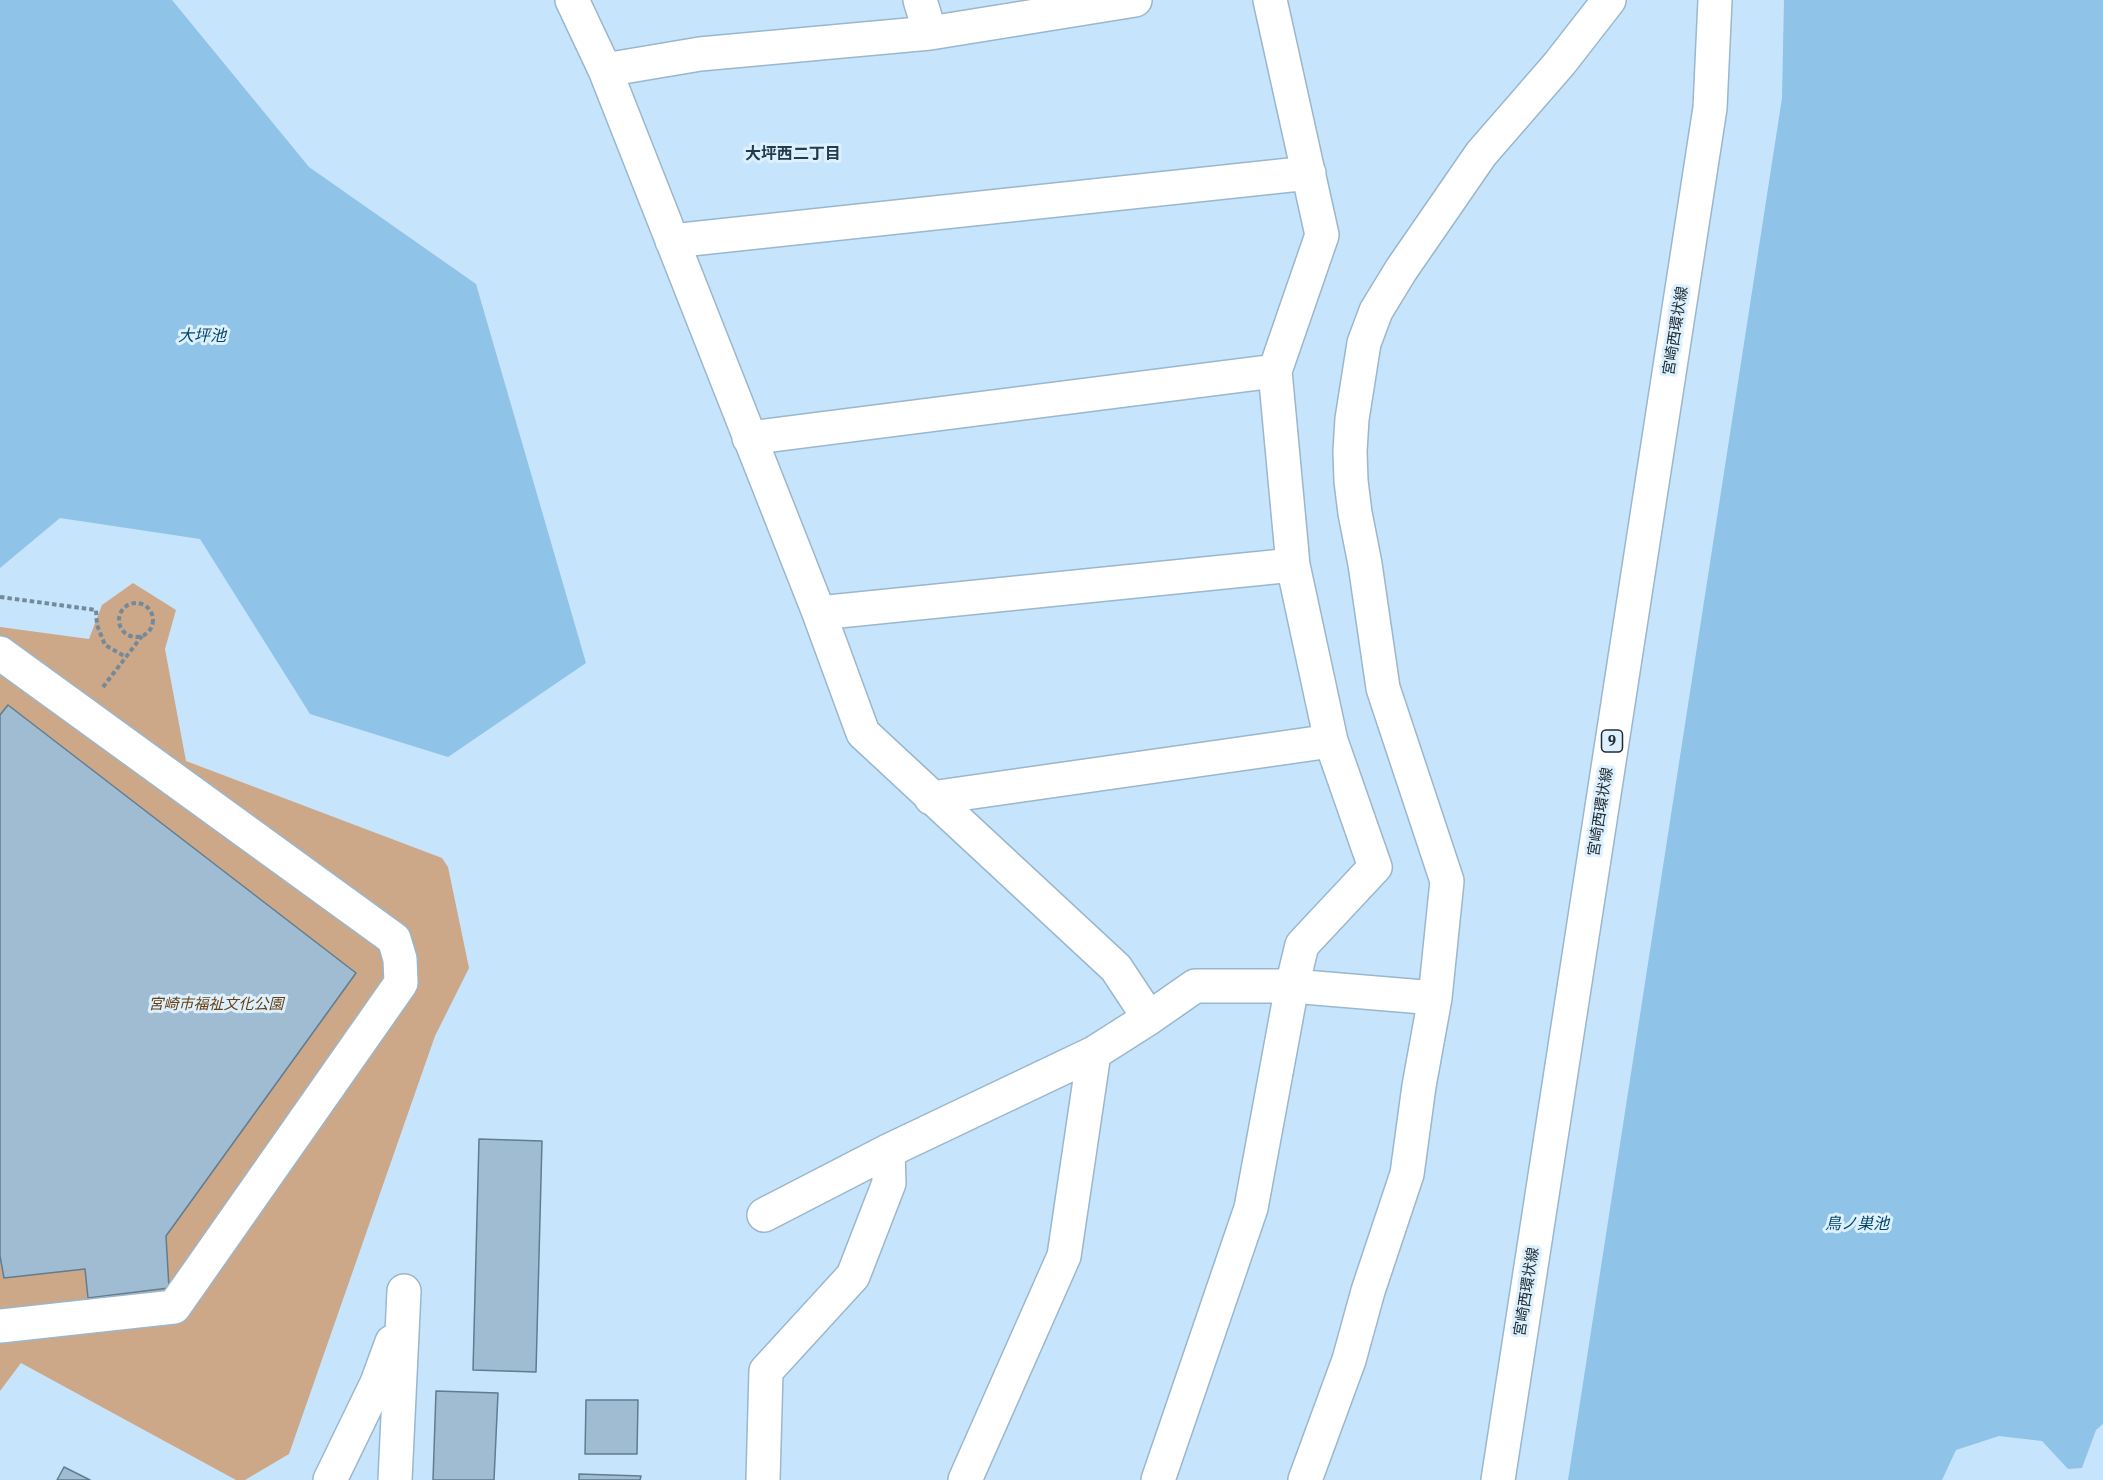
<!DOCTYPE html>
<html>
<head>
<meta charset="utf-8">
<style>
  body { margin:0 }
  canvas { display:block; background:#c6e4fb }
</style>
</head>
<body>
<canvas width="2103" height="1480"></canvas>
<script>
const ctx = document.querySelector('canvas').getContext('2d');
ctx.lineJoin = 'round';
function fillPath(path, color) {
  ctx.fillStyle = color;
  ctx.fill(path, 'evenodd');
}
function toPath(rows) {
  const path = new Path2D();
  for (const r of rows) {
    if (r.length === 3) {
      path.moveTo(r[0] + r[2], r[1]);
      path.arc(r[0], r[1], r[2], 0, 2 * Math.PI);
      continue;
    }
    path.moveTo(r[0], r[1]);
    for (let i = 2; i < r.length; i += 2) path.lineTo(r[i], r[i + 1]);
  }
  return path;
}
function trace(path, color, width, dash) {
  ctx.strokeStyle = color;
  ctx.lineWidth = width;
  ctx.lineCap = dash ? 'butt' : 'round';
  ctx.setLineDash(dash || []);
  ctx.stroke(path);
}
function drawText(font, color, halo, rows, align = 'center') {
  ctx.font = font + ' "IBM Plex Serif","Noto Sans JP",serif';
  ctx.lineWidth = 6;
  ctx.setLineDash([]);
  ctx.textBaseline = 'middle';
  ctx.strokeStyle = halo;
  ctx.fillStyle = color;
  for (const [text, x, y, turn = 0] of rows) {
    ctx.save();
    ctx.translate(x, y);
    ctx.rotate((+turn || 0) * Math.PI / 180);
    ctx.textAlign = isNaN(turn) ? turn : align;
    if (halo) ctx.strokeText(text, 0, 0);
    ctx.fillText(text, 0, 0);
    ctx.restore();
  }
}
fillPath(toPath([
  [133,583,176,610,165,649,186,761,442,858,448,867,469,968,435,1036,289,1454,245,1480,236,1480,21,1363,0,1391,0,627,89,639,102,605]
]), '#cca889');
fillPath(toPath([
  [0,0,172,0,309,167,476,284,586,663,448,757,310,714,200,539,60,518,0,568],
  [1784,0,2103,0,2103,1424,2096,1430,2082,1468,2068,1469,2042,1441,1999,1436,1956,1450,1942,1480,1568,1480,1782,98]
]), '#8fc3e8');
const building = toPath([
  [8,705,356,973,166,1236,169,1288,88,1298,85,1269,4,1278,0,1256,0,715,8,705],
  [479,1139,542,1141,536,1372,473,1370,479,1139],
  [436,1391,498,1393,494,1480,433,1480,436,1391],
  [586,1400,638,1400,637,1454,585,1454,586,1400],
  [64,1467,90,1480,57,1480,64,1467],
  [579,1474,641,1476,640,1480,579,1480,579,1474]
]);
fillPath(building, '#9fbcd2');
trace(building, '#607c90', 1.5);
const minor = toPath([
  [572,0,605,70,819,613,863,733,1116,968,1149,1018],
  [920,0,930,33],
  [605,70,700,54,930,33,1135,0],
  [672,241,1309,173],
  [749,438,1275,371],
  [819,613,1293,565],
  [0,653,394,939,400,959,401,983,174,1307,0,1326],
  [931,798,1331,741],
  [764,1215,888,1151,1094,1053,1149,1018,1195,986,1292,986,1435,998],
  [330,1480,377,1383,392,1342],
  [395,1480,404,1291],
  [763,1480,766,1371,853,1276,889,1183,888,1151],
  [965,1480,1064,1256,1094,1053],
  [1158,1480,1251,1208,1292,986,1302,945,1375,867,1331,741,1293,565,1275,371,1322,235,1270,0],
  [1305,1480,1349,1360,1368,1291,1407,1174,1419,1086,1435,998,1447,881,1383,688,1365,564,1355,513,1351,481,1350,451,1352,419,1364,343,1376,311,1401,270,1481,154,1560,63,1609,0]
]);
const major = toPath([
  [1498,1480,1710,108,1715,0]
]);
trace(minor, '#9ab7cd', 36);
trace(major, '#9ab7cd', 36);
trace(toPath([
  [0,597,96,610,97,625,105,645,126,657],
  [136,620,17],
  [103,687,142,636]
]), '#748999', 4, [4.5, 3]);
trace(minor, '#fff', 33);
trace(major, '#fff', 33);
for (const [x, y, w] of [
  [1612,741,21]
]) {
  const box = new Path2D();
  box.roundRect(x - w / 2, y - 11, w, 22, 4.5);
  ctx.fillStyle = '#ddf0fd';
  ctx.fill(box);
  trace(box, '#202c34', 1.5);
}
drawText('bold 14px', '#202c34', null, [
  ["9",1612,741]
]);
drawText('15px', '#202c34', '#ddf0fd', [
  ["宮崎西環状線",1676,331,-81],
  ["宮崎西環状線",1601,812,-81],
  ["宮崎西環状線",1527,1292,-81]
]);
drawText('italic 15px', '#6a3e0e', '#ddf0fd', [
  ["宮崎市福祉文化公園",216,1005]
]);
drawText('bold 16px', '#223b4d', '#ddf0fd', [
  ["大坪西二丁目",793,154]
]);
drawText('italic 16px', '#024569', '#ddf0fd', [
  ["大坪池",202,336],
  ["鳥ノ巣池",1857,1224]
]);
</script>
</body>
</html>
